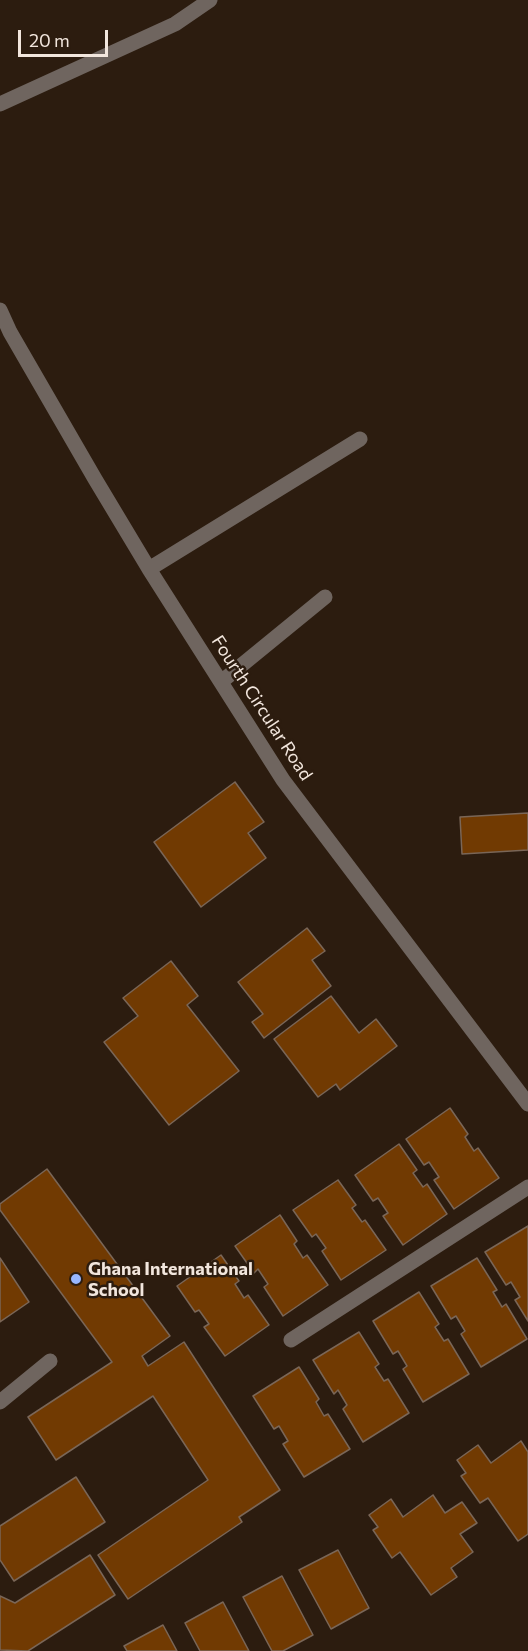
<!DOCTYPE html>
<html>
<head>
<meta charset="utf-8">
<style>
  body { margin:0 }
  #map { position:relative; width:528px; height:1651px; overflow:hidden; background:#2c1c0f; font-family:Commissioner,sans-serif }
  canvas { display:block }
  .scale { position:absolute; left:18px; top:30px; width:90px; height:27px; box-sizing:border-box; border:3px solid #f2e6dd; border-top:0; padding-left:8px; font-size:18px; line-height:21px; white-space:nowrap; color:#f2e6dd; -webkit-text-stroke:4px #2c1c0f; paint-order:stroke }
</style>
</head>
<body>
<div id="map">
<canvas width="528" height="1651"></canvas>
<div class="scale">20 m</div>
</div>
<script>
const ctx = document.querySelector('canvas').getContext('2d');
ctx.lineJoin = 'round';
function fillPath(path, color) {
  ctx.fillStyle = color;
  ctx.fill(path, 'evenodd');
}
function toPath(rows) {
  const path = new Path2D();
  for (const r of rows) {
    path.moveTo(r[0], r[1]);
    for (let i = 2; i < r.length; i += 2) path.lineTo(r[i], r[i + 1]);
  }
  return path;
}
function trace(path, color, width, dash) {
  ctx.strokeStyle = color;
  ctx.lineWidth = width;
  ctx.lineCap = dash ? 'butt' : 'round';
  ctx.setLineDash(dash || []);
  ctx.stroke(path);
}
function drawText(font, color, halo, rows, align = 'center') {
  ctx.font = font + ' Commissioner,sans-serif';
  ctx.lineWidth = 5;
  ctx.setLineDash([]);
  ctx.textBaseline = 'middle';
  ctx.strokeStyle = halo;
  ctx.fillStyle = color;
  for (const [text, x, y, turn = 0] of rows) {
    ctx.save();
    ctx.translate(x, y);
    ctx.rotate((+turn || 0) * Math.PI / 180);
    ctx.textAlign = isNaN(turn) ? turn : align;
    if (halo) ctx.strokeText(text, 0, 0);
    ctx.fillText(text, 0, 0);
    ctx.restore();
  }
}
const building = toPath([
  [235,782,264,822,248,833,266,858,201,907,154,842,235,782],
  [528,813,528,850,462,854,460,817,528,813],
  [307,928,325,951,312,960,331,986,264,1038,252,1022,263,1014,238,982,307,928],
  [171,961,198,996,187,1005,239,1071,169,1125,104,1042,138,1016,123,998,171,961],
  [331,996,359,1033,376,1019,397,1046,340,1090,336,1084,318,1097,274,1039,331,996],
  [450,1108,468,1134,465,1137,474,1151,478,1148,499,1178,454,1209,434,1180,439,1177,429,1162,424,1165,406,1139,450,1108],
  [399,1144,417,1170,413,1173,423,1187,427,1184,447,1214,403,1245,383,1216,388,1213,378,1198,373,1201,355,1175,399,1144],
  [47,1169,170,1336,142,1356,148,1366,184,1342,280,1490,239,1517,242,1522,128,1599,98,1555,208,1480,153,1396,56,1460,28,1417,112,1362,0,1210,0,1204,47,1169],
  [338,1180,356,1205,352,1208,362,1222,365,1220,386,1250,341,1280,322,1251,326,1248,316,1234,312,1237,293,1210,338,1180],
  [280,1215,297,1241,294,1244,303,1258,307,1255,328,1285,283,1316,264,1287,268,1284,258,1269,254,1273,235,1246,280,1215],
  [528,1226,528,1321,515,1300,520,1297,511,1282,506,1285,485,1252,528,1226],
  [221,1255,239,1281,235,1284,244,1298,248,1295,269,1325,225,1356,204,1327,209,1324,199,1310,195,1312,177,1286,221,1255],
  [0,1258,29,1302,0,1322,0,1258],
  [477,1258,497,1290,493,1292,502,1307,506,1304,527,1339,481,1367,461,1334,465,1331,456,1316,451,1319,431,1286,477,1258],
  [419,1292,439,1324,435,1327,444,1341,448,1339,469,1374,423,1402,403,1369,407,1366,398,1351,393,1354,373,1321,419,1292],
  [359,1332,379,1364,375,1367,384,1381,388,1379,409,1413,363,1442,343,1409,347,1405,338,1390,334,1394,313,1360,359,1332],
  [299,1367,319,1399,316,1402,324,1416,328,1414,350,1449,304,1477,283,1444,288,1441,279,1426,274,1429,253,1396,299,1367],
  [521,1441,528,1452,528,1534,518,1541,488,1498,480,1503,461,1476,466,1473,457,1460,478,1445,491,1463,521,1441],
  [76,1477,105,1522,14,1581,0,1560,0,1526,76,1477],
  [433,1495,445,1513,462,1502,477,1523,460,1534,473,1552,451,1568,457,1577,431,1595,400,1552,392,1558,373,1530,378,1527,369,1515,391,1499,403,1517,433,1495],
  [338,1550,369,1608,331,1629,299,1570,338,1550],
  [90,1555,115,1595,28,1651,0,1650,0,1596,15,1603,90,1555],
  [282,1576,313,1635,283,1651,272,1651,243,1597,282,1576],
  [223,1602,249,1651,200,1651,185,1623,223,1602],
  [163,1625,177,1651,127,1651,124,1646,163,1625]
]);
fillPath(building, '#713a02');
trace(building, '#7a6657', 1.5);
trace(toPath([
  [0,104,175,24,210,0],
  [0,310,10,332,95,479,149,569,283,780,528,1104],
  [149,569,360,439],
  [221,682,325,597],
  [291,1340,528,1187],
  [0,1402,50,1361]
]), '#6f655f', 15);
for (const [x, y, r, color] of [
  [76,1279,6,"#98b6fd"]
]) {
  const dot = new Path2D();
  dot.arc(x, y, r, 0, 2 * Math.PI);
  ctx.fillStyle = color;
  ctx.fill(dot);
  trace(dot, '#2c1c0f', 2);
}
drawText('18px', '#f2e6dd', '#2c1c0f', [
  ["Fourth Circular Road",262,708,57]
]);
drawText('bold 18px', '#f2e6dd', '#2c1c0f', [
  ["Ghana International",88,1269],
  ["School",88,1290]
], 'left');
</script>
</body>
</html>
